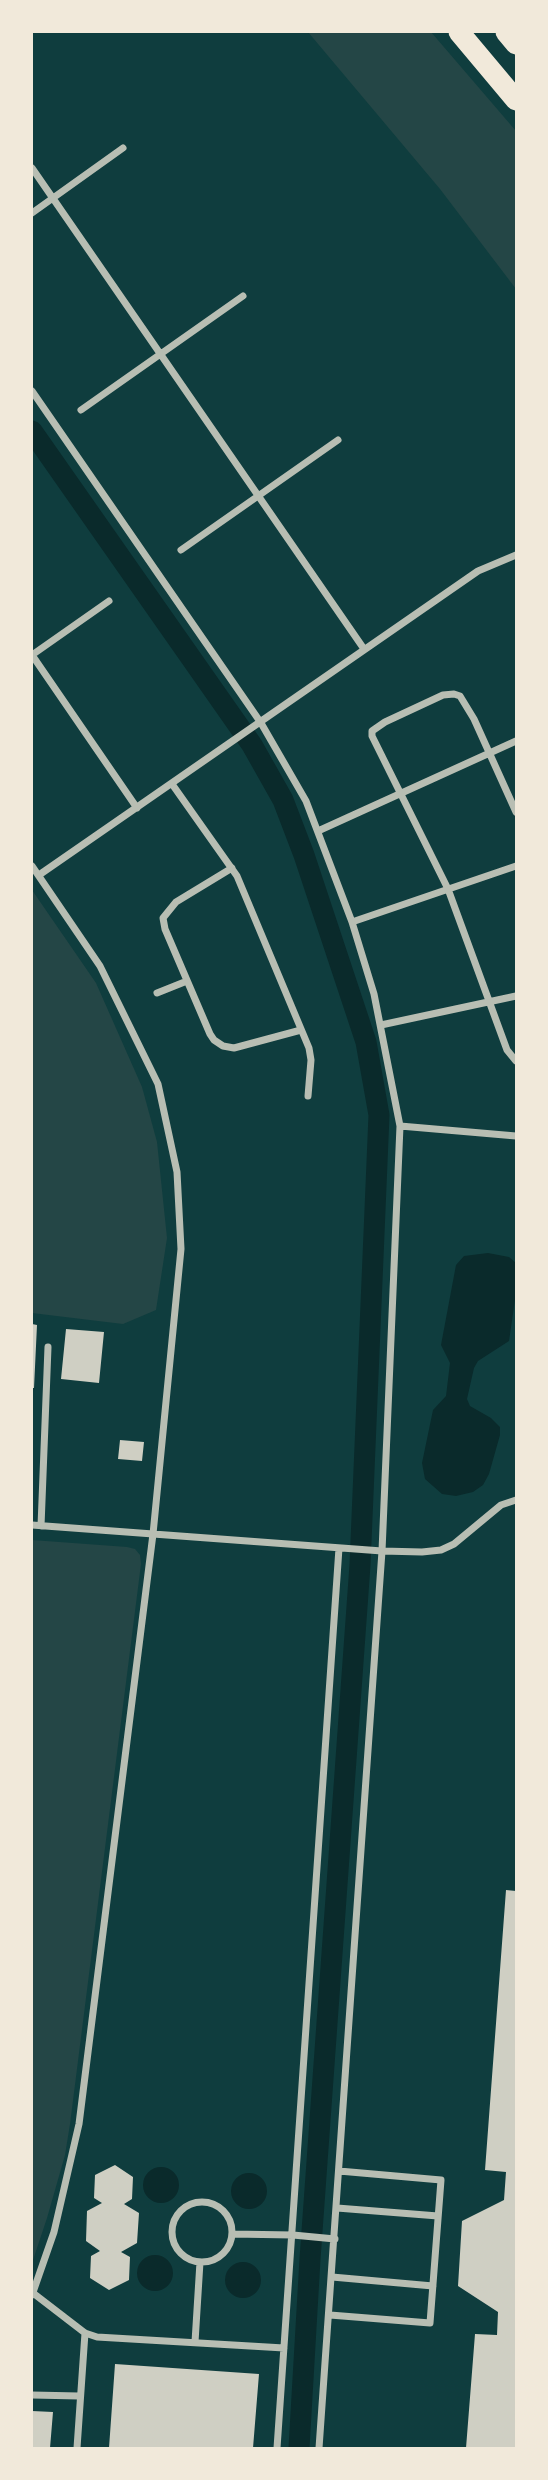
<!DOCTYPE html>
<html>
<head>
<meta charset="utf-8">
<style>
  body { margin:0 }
  #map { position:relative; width:548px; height:2480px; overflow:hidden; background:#0f3d3e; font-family:"DejaVu Sans",sans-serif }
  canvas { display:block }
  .frame { position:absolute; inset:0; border:33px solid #f1e9da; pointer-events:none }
</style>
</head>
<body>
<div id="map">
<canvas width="548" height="2480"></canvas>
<div class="frame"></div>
</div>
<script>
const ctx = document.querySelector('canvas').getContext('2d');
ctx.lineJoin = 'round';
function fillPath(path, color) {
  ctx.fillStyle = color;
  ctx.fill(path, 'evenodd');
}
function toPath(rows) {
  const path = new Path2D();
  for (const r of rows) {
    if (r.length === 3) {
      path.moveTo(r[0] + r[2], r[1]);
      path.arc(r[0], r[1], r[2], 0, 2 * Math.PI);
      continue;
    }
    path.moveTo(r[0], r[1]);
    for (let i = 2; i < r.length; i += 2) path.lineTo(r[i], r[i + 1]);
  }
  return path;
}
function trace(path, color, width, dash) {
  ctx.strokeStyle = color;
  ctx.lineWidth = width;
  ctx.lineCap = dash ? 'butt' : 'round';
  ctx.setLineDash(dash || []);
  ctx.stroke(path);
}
fillPath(toPath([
  [308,32,431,32,516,131,516,289,440,189],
  [32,890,96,983,142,1087,157,1142,167,1238,156,1310,123,1324,32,1313],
  [32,1540,127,1547,135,1549,140,1555,141,1564,70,2124,65,2155,47,2218,32,2263]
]), '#244646');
fillPath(toPath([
  [488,1253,509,1257,516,1263,516,1293,509,1341,478,1361,474,1368,467,1399,470,1406,491,1418,500,1427,500,1435,489,1474,483,1485,473,1492,456,1496,442,1494,425,1479,422,1463,433,1410,446,1396,450,1363,441,1345,456,1265,464,1256],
  [161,2185,18],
  [249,2191,18],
  [155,2273,18],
  [243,2280,18]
]), '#0a2a2b');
trace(toPath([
  [32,431,252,745,283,800,304,855,366,1042,379,1115,360,1565,310,2259,299,2448]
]), '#0a2a2b', 21);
fillPath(toPath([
  [32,1324,37,1325,34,1388,32,1388],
  [66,1329,104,1332,99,1383,61,1379],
  [120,1440,144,1442,142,1461,118,1459],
  [506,1890,516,1891,516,2448,466,2448,475,2334,497,2335,498,2312,458,2286,462,2221,504,2200,506,2172,485,2170],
  [115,2165,133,2177,132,2199,124,2204,139,2213,137,2243,121,2252,130,2257,129,2280,109,2290,90,2278,91,2256,100,2251,86,2241,87,2211,102,2203,94,2198,95,2175],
  [115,2364,259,2374,253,2448,109,2448],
  [32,2411,53,2412,50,2448,32,2448]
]), '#cfcfc3');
trace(toPath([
  [32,168,364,649],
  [32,213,123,148],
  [32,391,261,723,306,801,352,922,374,994,400,1126,382,1551,319,2448],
  [81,410,243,296],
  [181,550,338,440],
  [109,601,32,655,137,808],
  [172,784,237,876,309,1048,311,1060,308,1096],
  [516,812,474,719,460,696,454,694,443,695,385,722,372,731,372,736,448,889,507,1050,516,1061],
  [318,831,516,741],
  [32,866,100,966,158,1084,177,1172,181,1249,153,1534,79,2124,54,2232,32,2295],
  [232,868,176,902,163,918,165,929,210,1034,214,1040,223,1046,234,1048,301,1030],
  [39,875,478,571,516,555],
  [352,922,516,866],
  [157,993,187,981],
  [381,1025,516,996],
  [400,1126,516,1136],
  [32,1525,382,1551,422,1552,441,1550,454,1544,501,1505,516,1500],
  [41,1526,48,1347],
  [202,2232,30],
  [337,2208,438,2216],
  [232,2234,293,2235,335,2239],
  [332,2277,433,2286],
  [33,2293,85,2333,97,2337,284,2348],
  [330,2315,430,2323,441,2180,339,2171],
  [195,2342,200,2262],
  [32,2395,79,2396],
  [77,2448,85,2333],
  [277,2448,339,1548]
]), '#b8beb3', 7);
trace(toPath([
  [459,32,516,100],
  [506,32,516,44]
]), '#f1e9da', 21);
</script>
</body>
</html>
